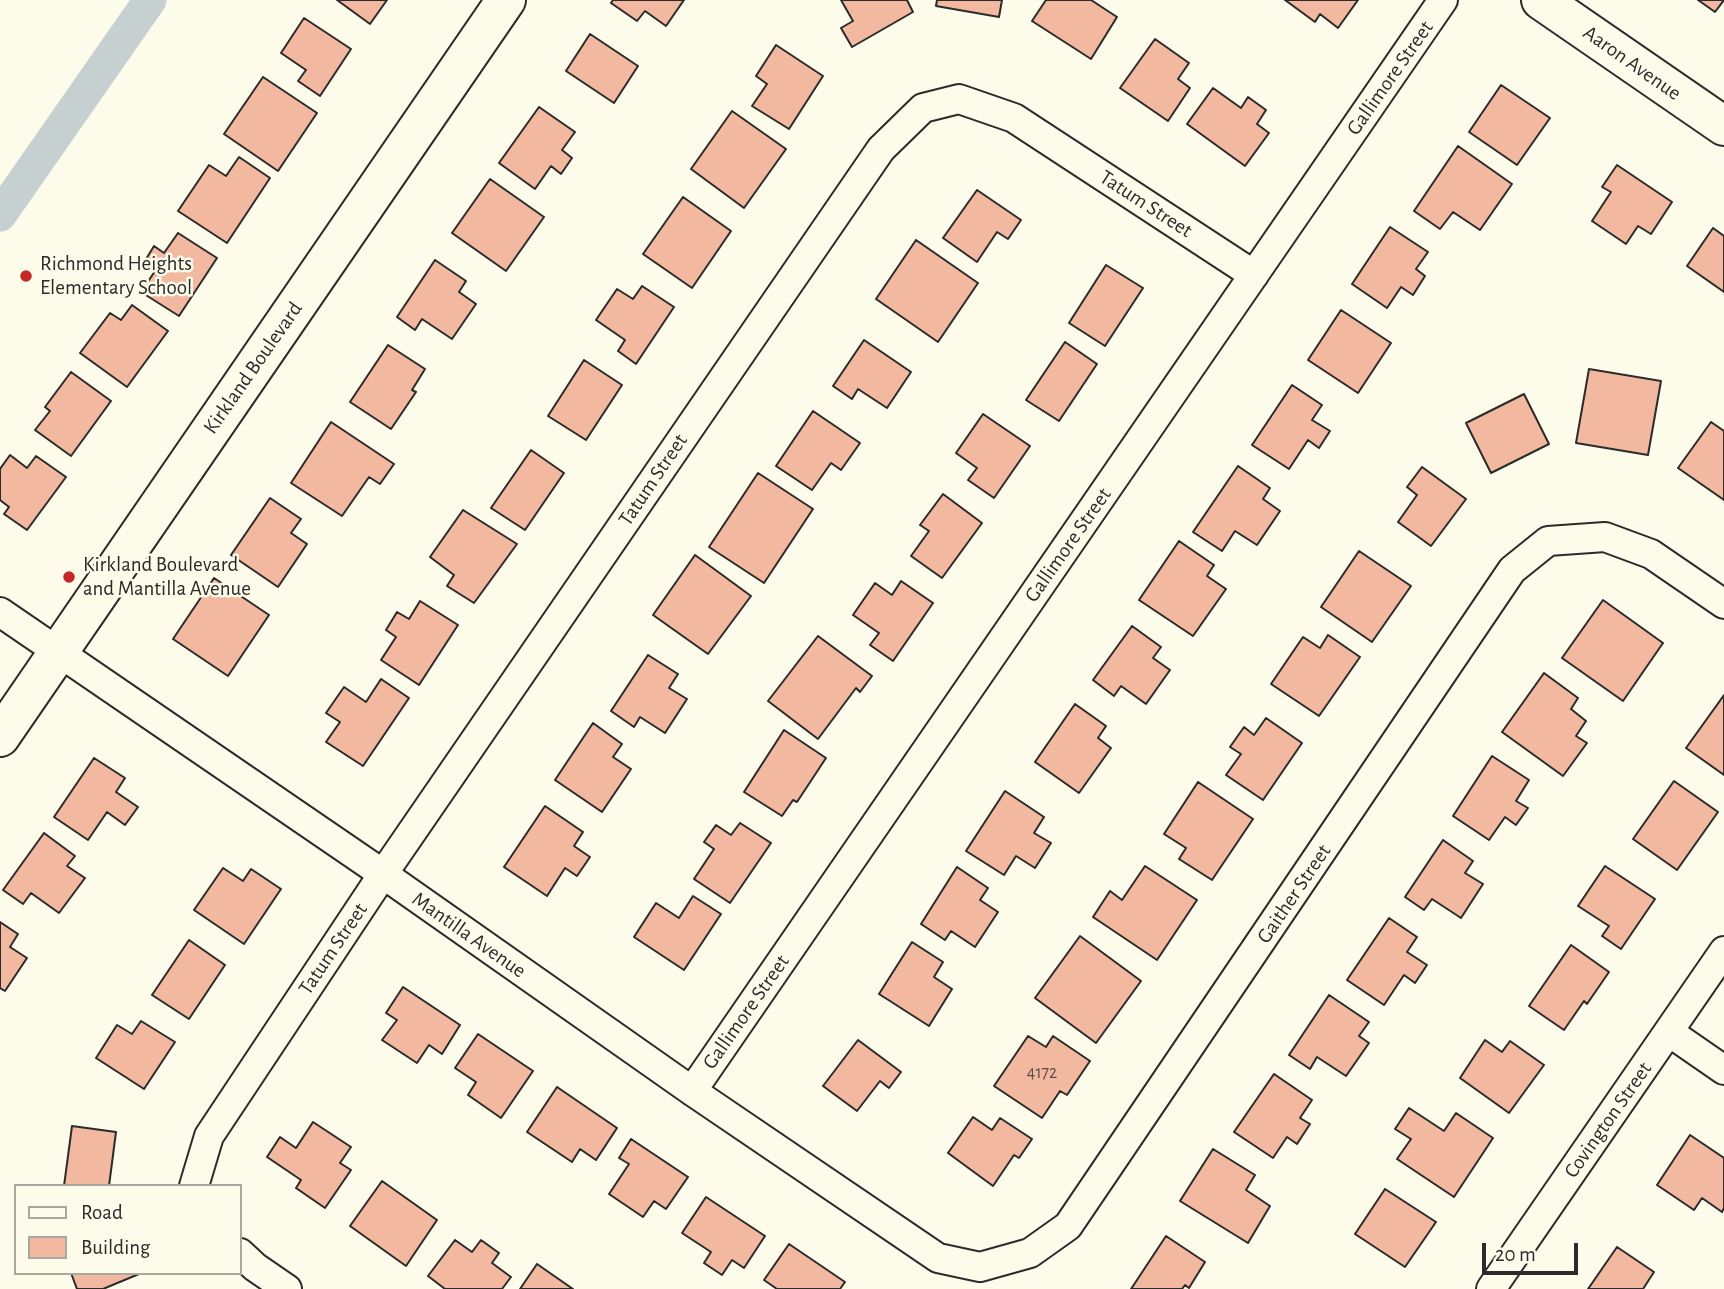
<!DOCTYPE html>
<html>
<head>
<meta charset="utf-8">
<style>
  body { margin:0 }
  #map { position:relative; width:1724px; height:1289px; overflow:hidden; background:#fdfbea; font-family:"Alegreya Sans",sans-serif }
  canvas { display:block }
  .legend { position:absolute; left:14px; top:1184px; width:228px; height:91px; box-sizing:border-box; background:#fdfbea; border:2px solid #a9a89e; margin:0; padding:9px 12px; list-style:none; font-size:21px; color:#2b2b2b }
  .legend li { display:flex; align-items:center; gap:14px; height:35px }
  .legend b { width:35px; border:2px solid #a9a89e }
  .scale { position:absolute; left:1482px; top:1243px; width:96px; height:32px; box-sizing:border-box; border:4px solid #2b2b2b; border-top:0; padding-left:9px; font-size:21px; line-height:24px; white-space:nowrap; color:#2b2b2b; -webkit-text-stroke:5px #fdfbea; paint-order:stroke }
</style>
</head>
<body>
<div id="map">
<canvas width="1724" height="1289"></canvas>
<ul class="legend">
<li><b style="height:9px;background:#fdfbea"></b>Road</li>
<li><b style="height:19px;background:#f2b8a0"></b>Building</li>
</ul>
<div class="scale">20 m</div>
</div>
<script>
const ctx = document.querySelector('canvas').getContext('2d');
ctx.lineJoin = 'round';
function toPath(rows) {
  const path = new Path2D();
  for (const r of rows) {
    path.moveTo(r[0], r[1]);
    for (let i = 2; i < r.length; i += 2) path.lineTo(r[i], r[i + 1]);
  }
  return path;
}
function trace(path, color, width, dash) {
  ctx.strokeStyle = color;
  ctx.lineWidth = width;
  ctx.lineCap = dash ? 'butt' : 'round';
  ctx.setLineDash(dash || []);
  ctx.stroke(path);
}
function fillPath(path, color) {
  ctx.fillStyle = color;
  ctx.fill(path, 'evenodd');
}
function drawText(font, color, halo, rows, align = 'center') {
  ctx.font = font + ' "Alegreya Sans",sans-serif';
  ctx.lineWidth = 5;
  ctx.setLineDash([]);
  ctx.textBaseline = 'middle';
  ctx.strokeStyle = halo;
  ctx.fillStyle = color;
  for (const [text, x, y, turn = 0] of rows) {
    ctx.save();
    ctx.translate(x, y);
    ctx.rotate((+turn || 0) * Math.PI / 180);
    ctx.textAlign = isNaN(turn) ? turn : align;
    if (halo) ctx.strokeText(text, 0, 0);
    ctx.fillText(text, 0, 0);
    ctx.restore();
  }
}
trace(toPath([
  [0,215,150,0]
]), '#c7d0d0', 33);
const building = toPath([
  [337,0,387,0,370,24,337,0],
  [613,0,684,0,666,26,645,11,637,21,611,3,613,0],
  [841,0,907,0,913,12,852,47,841,28,853,21,841,0],
  [937,0,1002,0,999,17,936,6,937,0],
  [1046,0,1091,0,1117,17,1091,59,1032,21,1046,0],
  [1285,0,1358,0,1338,28,1320,14,1315,22,1285,0],
  [1698,0,1724,0,1715,12,1698,0],
  [304,18,351,49,320,96,298,81,306,70,281,53,304,18],
  [590,34,638,66,614,103,566,71,590,34],
  [1155,39,1189,63,1178,79,1190,88,1168,121,1120,88,1155,39],
  [776,45,823,76,789,129,752,106,767,84,756,76,776,45],
  [263,77,317,113,278,171,224,134,263,77],
  [1501,85,1550,118,1517,165,1469,132,1501,85],
  [1213,88,1241,108,1248,97,1266,110,1257,124,1269,133,1245,166,1187,124,1213,88],
  [539,107,575,132,562,150,572,158,561,174,551,166,535,189,499,163,539,107],
  [732,111,786,149,744,208,691,169,732,111],
  [1458,146,1512,184,1480,230,1453,212,1440,229,1414,211,1458,146],
  [239,157,270,178,227,243,178,211,209,165,226,176,239,157],
  [1617,165,1672,202,1651,234,1638,226,1626,244,1592,221,1611,192,1602,187,1617,165],
  [490,179,544,217,506,271,452,233,490,179],
  [977,190,1021,220,1008,239,997,232,977,262,943,238,977,190],
  [683,197,731,231,692,288,643,254,683,197],
  [1390,227,1428,252,1416,269,1425,276,1413,295,1401,287,1387,308,1352,284,1390,227],
  [1713,228,1724,236,1724,292,1687,266,1713,228],
  [178,233,217,258,179,316,141,292,155,271,143,264,154,246,164,253,178,233],
  [916,240,978,283,938,342,876,299,916,240],
  [435,260,466,281,459,292,476,304,452,339,422,319,415,330,397,317,435,260],
  [1106,265,1143,288,1105,346,1069,323,1106,265],
  [642,286,674,307,636,364,618,351,625,340,596,320,617,289,633,299,642,286],
  [132,305,168,331,127,387,80,353,110,313,121,320,132,305],
  [1341,310,1391,343,1358,393,1308,360,1341,310],
  [864,340,911,372,887,408,858,389,852,399,833,386,864,340],
  [1065,342,1097,364,1059,421,1026,400,1065,342],
  [388,345,425,369,412,390,416,392,391,429,350,402,388,345],
  [584,360,622,385,586,440,548,416,584,360],
  [1589,369,1661,381,1648,455,1576,443,1589,369],
  [71,372,111,401,71,456,35,430,50,411,45,407,71,372],
  [1292,385,1322,405,1312,420,1330,431,1319,448,1308,440,1289,469,1252,445,1292,385],
  [1524,394,1549,444,1491,473,1466,423,1524,394],
  [813,411,860,443,841,470,831,463,812,490,776,466,813,411],
  [983,414,1030,446,994,498,968,480,977,468,956,453,983,414],
  [331,422,394,464,380,484,369,477,342,516,291,483,331,422],
  [1711,422,1724,431,1724,500,1678,468,1711,422],
  [531,450,564,473,525,530,491,508,531,450],
  [10,455,27,468,36,456,66,477,27,530,4,514,9,507,0,500,0,469,10,455],
  [1238,466,1270,488,1263,499,1280,511,1257,545,1235,531,1222,551,1193,532,1238,466],
  [1422,467,1466,499,1431,546,1398,522,1417,495,1407,487,1422,467],
  [758,473,813,509,764,583,709,547,758,473],
  [943,494,982,523,942,578,911,556,929,531,920,525,943,494],
  [270,498,301,519,291,533,307,544,278,587,231,555,270,498],
  [463,510,517,544,474,603,447,586,454,575,430,557,463,510],
  [1179,541,1214,565,1207,576,1226,589,1193,636,1139,600,1179,541],
  [1359,551,1411,586,1372,642,1321,607,1359,551],
  [695,555,751,596,708,654,653,615,695,555],
  [214,578,269,615,228,676,173,639,214,578],
  [901,581,933,603,893,661,870,645,879,633,853,615,875,583,892,595,901,581],
  [1603,600,1663,643,1623,701,1562,658,1603,600],
  [420,601,458,625,419,685,381,660,396,637,386,630,397,612,409,619,420,601],
  [1132,626,1161,647,1153,658,1170,670,1146,704,1121,686,1114,696,1093,680,1132,626],
  [1328,635,1360,657,1319,716,1271,684,1303,637,1320,648,1328,635],
  [818,636,872,676,860,692,856,688,818,739,768,701,818,636],
  [648,655,678,674,669,688,687,699,665,733,640,717,634,727,611,711,648,655],
  [1544,673,1578,698,1571,709,1586,721,1576,736,1587,743,1563,776,1502,732,1544,673],
  [381,679,409,698,363,766,326,742,340,722,326,713,344,687,366,702,381,679],
  [1724,695,1724,775,1686,748,1724,695],
  [1075,704,1106,726,1098,738,1111,748,1079,793,1035,762,1075,704],
  [1266,718,1302,743,1263,800,1226,775,1241,754,1230,747,1244,727,1254,735,1266,718],
  [593,723,622,744,613,757,631,769,602,812,555,780,593,723],
  [784,730,826,758,797,802,793,800,782,816,744,792,784,730],
  [1492,756,1529,780,1516,801,1528,808,1516,825,1505,817,1489,840,1453,816,1492,756],
  [94,758,125,778,116,792,138,807,125,825,107,812,88,840,54,817,94,758],
  [1674,781,1718,812,1677,870,1633,839,1674,781],
  [1198,782,1253,819,1212,880,1179,859,1186,848,1164,834,1198,782],
  [1005,791,1044,817,1034,833,1051,843,1035,868,1016,856,1004,875,966,851,1005,791],
  [545,806,583,832,574,846,590,857,577,876,565,868,547,896,504,867,545,806],
  [740,823,771,843,730,903,694,879,714,849,704,842,716,825,731,835,740,823],
  [44,833,75,856,67,866,85,878,59,913,31,893,23,904,3,890,44,833],
  [1443,840,1473,861,1465,873,1483,884,1461,918,1432,899,1424,910,1405,897,1443,840],
  [1145,866,1197,900,1157,960,1093,917,1110,891,1122,900,1145,866],
  [1605,866,1655,899,1621,949,1602,936,1609,926,1578,906,1605,866],
  [957,867,988,888,980,900,998,912,975,947,951,931,945,940,921,924,957,867],
  [223,868,243,881,251,869,281,889,244,944,194,910,223,868],
  [693,896,721,914,684,970,634,937,656,903,679,918,693,896],
  [1389,918,1417,937,1407,952,1427,965,1415,983,1404,975,1384,1005,1347,980,1389,918],
  [0,922,18,934,10,947,27,958,5,991,0,988,0,922],
  [1080,936,1141,981,1096,1043,1035,998,1080,936],
  [189,940,225,965,189,1019,152,995,189,940],
  [912,942,943,962,934,977,952,989,929,1026,879,994,912,942],
  [1571,945,1609,972,1587,1004,1584,1001,1564,1030,1529,1006,1571,945],
  [403,987,460,1025,442,1054,429,1045,417,1063,382,1040,397,1020,386,1013,403,987],
  [1329,995,1369,1022,1359,1036,1369,1043,1346,1076,1317,1057,1310,1069,1289,1055,1329,995],
  [141,1021,175,1042,144,1089,96,1058,117,1025,132,1034,141,1021],
  [478,1034,533,1071,501,1118,468,1095,476,1082,455,1068,478,1034],
  [1028,1036,1046,1047,1053,1036,1090,1061,1067,1095,1060,1091,1042,1118,994,1086,1028,1036],
  [858,1040,901,1072,889,1088,880,1081,857,1111,823,1086,858,1040],
  [1485,1040,1502,1052,1510,1041,1544,1065,1509,1113,1460,1078,1485,1040],
  [1274,1074,1312,1100,1300,1118,1310,1124,1297,1144,1287,1137,1273,1158,1234,1132,1274,1074],
  [557,1087,617,1128,596,1160,580,1149,572,1162,527,1132,557,1087],
  [1409,1108,1444,1131,1456,1113,1493,1138,1454,1197,1397,1159,1411,1139,1395,1129,1409,1108],
  [973,1117,992,1130,1000,1118,1032,1139,1019,1158,1014,1155,993,1186,948,1153,973,1117],
  [313,1122,351,1147,340,1163,351,1170,325,1208,296,1188,301,1180,267,1157,280,1137,296,1148,313,1122],
  [72,1126,116,1132,109,1186,64,1186,72,1126],
  [1690,1135,1724,1158,1724,1208,1722,1212,1702,1198,1694,1210,1657,1185,1690,1135],
  [631,1139,688,1177,666,1209,654,1201,643,1217,609,1194,629,1164,619,1158,631,1139],
  [1213,1149,1255,1175,1246,1190,1270,1206,1248,1243,1180,1201,1213,1149],
  [382,1181,437,1220,406,1266,350,1226,382,1181],
  [1385,1189,1436,1222,1405,1267,1355,1234,1385,1189],
  [706,1197,765,1236,744,1268,732,1260,722,1275,704,1263,711,1252,682,1233,706,1197],
  [1166,1236,1205,1262,1189,1288,1185,1285,1182,1289,1131,1289,1166,1236],
  [455,1240,472,1252,481,1240,499,1253,492,1263,511,1277,502,1289,445,1289,428,1276,455,1240],
  [789,1244,845,1282,840,1289,777,1289,764,1280,789,1244],
  [1617,1247,1654,1272,1643,1289,1588,1289,1617,1247],
  [537,1264,573,1289,520,1289,537,1264],
  [71,1273,139,1273,139,1274,103,1289,77,1289,71,1273]
]);
fillPath(building, '#f2b8a0');
trace(building, '#2b2b2b', 2);
const street = toPath([
  [0,612,383,874,692,1091,938,1258,980,1267,1030,1253,1068,1226,1512,570,1548,541,1605,537,1651,554,1724,604],
  [1669,1032,1724,1070],
  [692,1091,1443,0],
  [194,1186,209,1136,383,874,881,149,923,108,959,99,1014,118,1254,275],
  [240,1253,255,1267,287,1289],
  [1491,1289,1724,951]
]);
const secondary = toPath([
  [1541,0,1724,126],
  [0,737,506,0]
]);
trace(street, '#2b2b2b', 32);
trace(secondary, '#2b2b2b', 42);
trace(street, '#fdfbea', 28);
trace(secondary, '#fdfbea', 38);
for (const [x, y, r, color] of [
  [26,276,7,"#c62828"],
  [69,577,7,"#c62828"]
]) {
  const dot = new Path2D();
  dot.arc(x, y, r, 0, 2 * Math.PI);
  ctx.fillStyle = color;
  ctx.fill(dot);
  trace(dot, '#fdfbea', 2.5);
}
drawText('18px', '#5d4e48', null, [
  ["4172",1042,1073]
]);
drawText('21px', '#2b2b2b', '#fdfbea', [
  ["Aaron Avenue",1632,63,35],
  ["Gallimore Street",1390,78,-55],
  ["Tatum Street",1146,204,33],
  ["Kirkland Boulevard",253,368,-55],
  ["Tatum Street",653,480,-56],
  ["Gallimore Street",1068,545,-55],
  ["Gaither Street",1294,894,-56],
  ["Mantilla Avenue",469,935,35],
  ["Tatum Street",333,949,-56],
  ["Gallimore Street",746,1012,-55],
  ["Covington Street",1608,1120,-55]
]);
drawText('21px', '#2b2b2b', '#fdfbea', [
  ["Richmond Heights",40,264],
  ["Elementary School",40,288],
  ["Kirkland Boulevard",83,565],
  ["and Mantilla Avenue",83,589]
], 'left');
</script>
</body>
</html>
